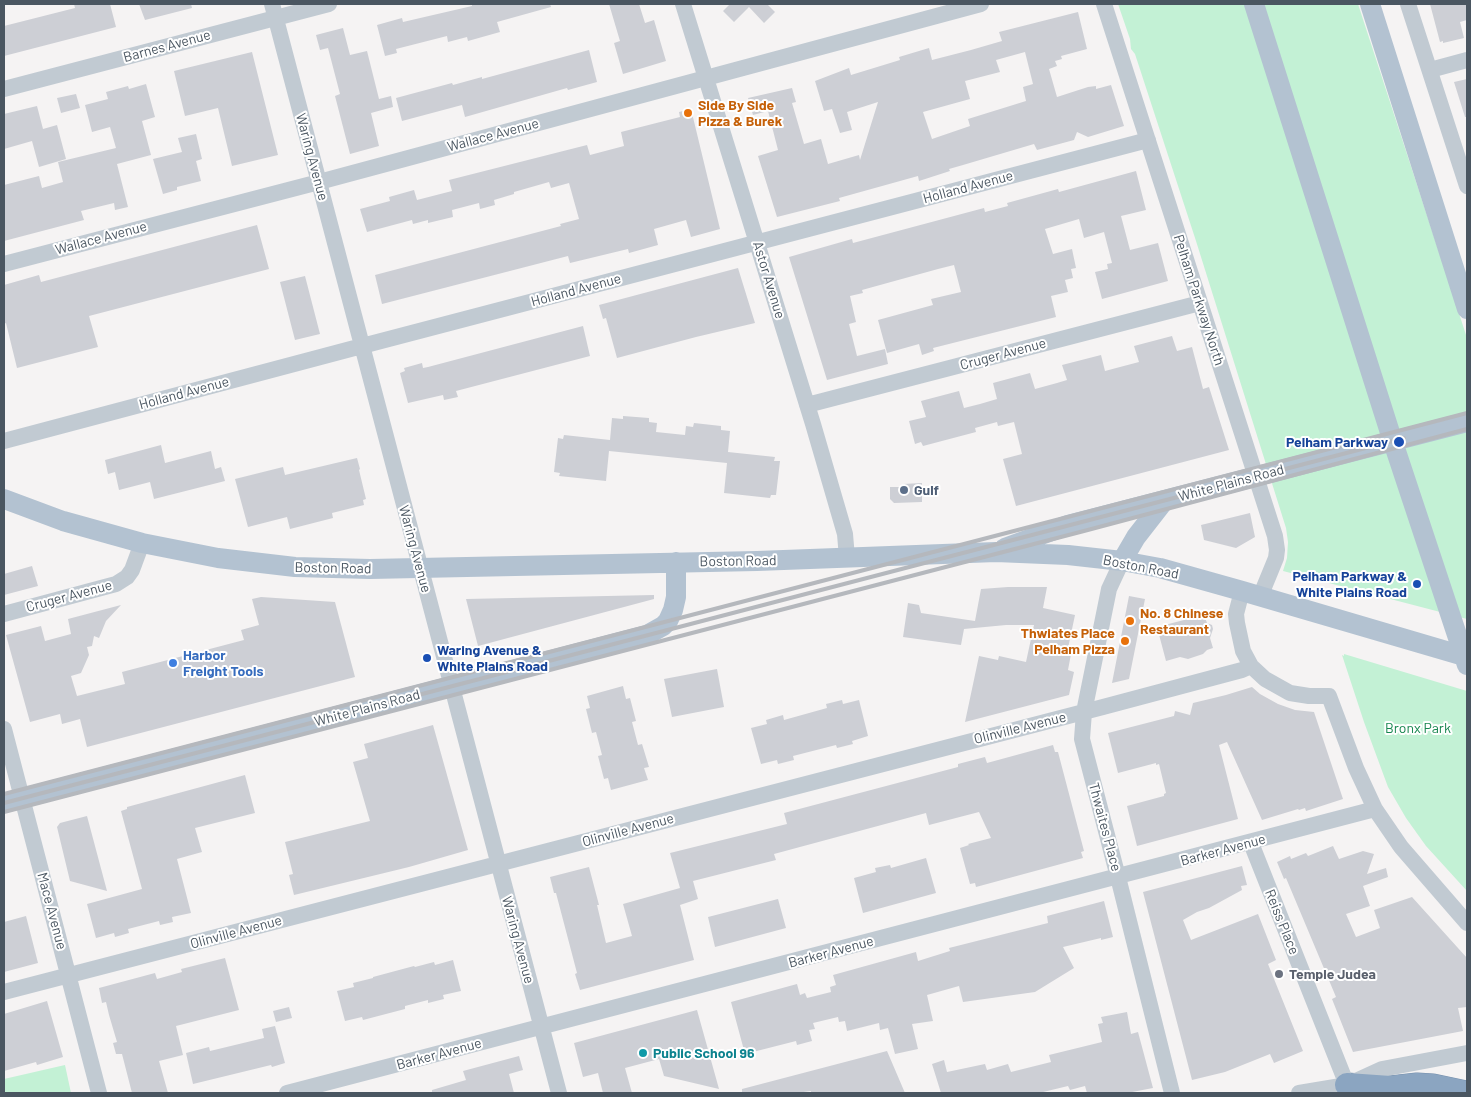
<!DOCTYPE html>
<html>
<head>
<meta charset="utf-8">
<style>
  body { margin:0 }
  #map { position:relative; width:1471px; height:1097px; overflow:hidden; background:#f5f3f3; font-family:Barlow,sans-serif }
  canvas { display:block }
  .frame { position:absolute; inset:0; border:5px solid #4a5661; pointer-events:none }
</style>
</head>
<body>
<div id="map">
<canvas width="1471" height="1097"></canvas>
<div class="frame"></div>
</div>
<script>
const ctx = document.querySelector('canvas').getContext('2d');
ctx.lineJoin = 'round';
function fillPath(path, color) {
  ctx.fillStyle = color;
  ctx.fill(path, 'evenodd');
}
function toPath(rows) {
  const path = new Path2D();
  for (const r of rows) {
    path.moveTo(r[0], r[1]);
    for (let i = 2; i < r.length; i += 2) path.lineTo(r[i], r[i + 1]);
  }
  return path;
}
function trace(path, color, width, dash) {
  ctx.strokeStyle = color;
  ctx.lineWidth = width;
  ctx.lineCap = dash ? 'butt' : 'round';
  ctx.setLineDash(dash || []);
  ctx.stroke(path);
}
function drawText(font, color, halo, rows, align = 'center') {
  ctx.font = font + ' Barlow,sans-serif';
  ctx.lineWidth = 4;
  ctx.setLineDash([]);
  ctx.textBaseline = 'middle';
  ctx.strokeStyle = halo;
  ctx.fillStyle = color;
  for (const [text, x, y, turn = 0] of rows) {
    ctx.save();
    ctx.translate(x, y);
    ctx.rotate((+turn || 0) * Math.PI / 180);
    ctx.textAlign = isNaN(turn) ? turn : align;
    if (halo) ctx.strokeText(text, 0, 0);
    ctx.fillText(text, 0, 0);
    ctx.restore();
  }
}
fillPath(toPath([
  [1118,4,1358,4,1467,338,1467,619,1283,571,1287,558,1288,542,1286,528,1196,241,1135,54,1131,49,1130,39],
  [1344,654,1467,691,1467,891,1426,846,1406,818,1388,787,1364,722,1342,655,1344,656],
  [65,1065,71,1093,4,1093,4,1079]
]), '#c3f1d5');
fillPath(toPath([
  [74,4,110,4,116,27,4,56,4,26,75,8],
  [139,4,191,4,192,8,145,20],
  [472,4,550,4,551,7,497,22,500,32,468,41,467,37,448,42,447,36,396,49,397,53,385,56,377,25,402,18,403,22,472,6],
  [609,4,639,4,645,23,654,20,666,61,623,74,614,43,620,41],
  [730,4,767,4,775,12,764,23,749,7,734,22,723,11],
  [1430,4,1467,4,1467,20,1460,22,1464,38,1443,43,1443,41,1440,42],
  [1078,12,1087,49,1061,56,1062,59,1055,61,1057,66,1049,69,1057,97,1088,87,1096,86,1096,89,1111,85,1124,126,1088,137,1077,132,1074,140,1037,150,1034,144,963,165,949,169,950,171,919,181,918,176,839,198,840,201,777,217,758,156,778,150,768,111,753,115,748,98,792,88,796,102,792,103,804,144,821,139,828,164,859,155,860,160,878,102,847,112,852,130,840,133,832,109,824,111,815,81,849,68,851,75,900,60,899,57,929,48,932,60,971,50,1002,41,999,32],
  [1025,52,1033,84,1023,87,1026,101,968,119,970,126,932,139,923,112,970,99,965,81,1000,72,996,60],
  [343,28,350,55,367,51,379,99,391,96,393,107,371,113,379,146,350,154,335,96,340,94,328,48,320,50,316,35],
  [589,50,597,82,568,90,567,88,465,117,462,105,402,121,396,98,452,83,453,85,482,77,482,79],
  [252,52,278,155,232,166,218,108,185,116,174,71],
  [1467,79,1467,117,1465,117,1454,82],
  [146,84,155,117,142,121,151,155,117,164,128,207,115,210,114,203,81,211,84,220,4,241,4,185,39,176,42,188,63,182,58,162,116,148,110,127,92,132,85,105,108,99,106,92,128,86,129,89],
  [76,94,80,108,61,113,57,98],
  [37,106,43,129,57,125,66,159,39,167,32,141,4,149,4,114],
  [691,109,720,229,691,237,686,220,654,229,658,245,629,253,628,249,570,263,568,256,382,304,375,275,561,226,560,224,579,219,569,183,551,188,549,182,514,192,514,194,494,200,495,205,480,209,479,203,452,210,453,217,428,223,428,220,413,224,412,220,367,232,360,209,390,201,389,197,414,190,417,200,452,191,449,180,587,145,590,155,624,146,621,132,680,117,679,112],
  [196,134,202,159,196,161,201,181,177,187,177,190,163,194,153,159,182,152,178,138],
  [1136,171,1146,210,1121,216,1130,250,1158,243,1168,281,1102,299,1095,272,1108,269,1107,264,1112,263,1104,232,1084,238,1079,219,1045,229,1053,254,1072,249,1076,268,1071,269,1073,278,1065,280,1068,292,1051,296,1056,317,933,348,934,351,922,355,919,344,887,353,878,320,933,305,931,299,961,292,954,265,938,269,862,290,863,293,850,296,856,322,849,324,857,356,885,349,888,364,827,380,789,257,852,239,853,243,984,208,985,212,1008,206,1007,203,1058,189,1059,192],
  [257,225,269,269,89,316,98,347,17,368,6,323,4,324,4,285,39,275,41,282],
  [738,268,755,323,696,337,617,358,606,318,603,319,599,305],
  [305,276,320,334,295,340,280,282],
  [583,326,590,356,456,391,458,397,444,400,443,395,408,403,400,373,405,371,404,368,422,363,423,368,428,367],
  [1172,336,1177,351,1192,347,1203,389,1209,387,1229,450,1016,506,1003,459,1022,454,1014,422,998,426,997,422,975,428,976,432,923,446,921,442,915,444,909,421,926,417,921,401,959,391,964,408,980,404,997,399,993,383,1030,373,1035,389,1057,383,1067,380,1062,365,1101,355,1105,371,1120,367,1139,362,1134,346],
  [623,416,649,418,649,422,657,423,656,432,685,435,686,426,693,427,694,423,721,426,721,430,730,431,728,452,775,457,774,461,780,461,776,495,771,495,770,498,724,493,727,463,609,451,606,481,559,476,560,473,554,472,558,438,563,439,564,435,610,440,612,418,623,419],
  [161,445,165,463,211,451,215,469,221,467,225,481,154,499,150,482,119,490,115,472,108,474,105,460],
  [357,458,360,469,359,470,366,499,363,500,364,505,332,513,333,518,290,529,287,517,248,527,235,479,283,467,285,475],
  [922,483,922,502,894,503,890,499,890,487,903,487,903,484],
  [1250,513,1255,537,1236,548,1204,540,1201,525],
  [32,566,38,586,4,595,4,574],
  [1008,587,1047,587,1043,608,1075,615,1067,653,1071,654,1068,670,1074,672,1069,695,965,722,979,656,998,660,999,656,1026,662,1034,625,1006,625,964,629,961,645,903,637,908,603,919,605,921,613,975,621,981,589],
  [654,595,654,599,478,646,466,599],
  [1129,596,1145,599,1129,679,1112,683],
  [261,597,335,602,355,677,87,747,80,719,62,724,60,714,30,722,6,635,41,626,45,641,71,634,68,619,121,605,106,621,99,638,94,636,92,646,87,647,89,655,81,673,71,676,77,696,125,684,122,672,244,640,241,630,259,625,252,599],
  [1204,615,1207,623,1212,625,1213,629,1210,638,1213,648,1207,650,1203,654,1188,659,1180,657,1166,661,1157,627,1184,620,1187,616,1195,617],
  [717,669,724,707,672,717,664,679],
  [623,686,626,699,630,698,636,721,632,722,638,745,642,744,649,767,644,768,648,780,611,790,608,778,604,779,598,756,602,755,596,732,592,733,586,709,590,708,587,696],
  [1252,687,1260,694,1278,704,1295,710,1314,712,1343,799,1306,811,1305,808,1299,810,1298,809,1262,820,1227,742,1219,745,1238,819,1137,846,1127,806,1164,796,1164,794,1166,793,1159,764,1156,765,1156,763,1118,773,1108,733,1174,716,1175,711,1190,715,1193,703,1226,695],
  [842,700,843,704,859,700,868,736,852,741,853,744,837,748,836,745,793,756,794,760,778,764,777,760,761,764,751,728,767,724,766,720,783,715,784,720,827,708,826,704],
  [433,725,468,850,409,867,294,895,289,875,293,874,285,842,370,821,353,762,368,758,364,744],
  [1053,745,1055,752,1058,752,1084,851,1081,852,1083,858,976,887,975,883,970,884,960,848,969,845,968,844,991,838,979,812,929,825,926,813,774,854,776,860,693,881,698,899,680,905,694,960,580,990,575,974,577,973,556,893,554,893,550,877,589,867,599,905,597,905,606,943,632,936,623,904,680,888,670,853,787,824,784,813,958,767,958,764,985,757,987,763],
  [245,775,255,813,195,828,202,852,177,859,191,913,172,917,173,922,160,925,159,921,128,929,129,933,115,937,114,933,96,938,87,904,142,889,121,811,127,809,127,807],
  [87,816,107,891,70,881,57,827,60,823],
  [1333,846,1339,859,1363,851,1374,854,1367,874,1386,868,1388,877,1363,886,1370,906,1346,914,1356,937,1380,928,1374,910,1412,897,1467,958,1467,1007,1458,1008,1463,1031,1353,1052,1332,999,1336,997,1286,878,1284,879,1277,862,1290,856,1291,859,1306,853,1308,856],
  [926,858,936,893,863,913,854,878,876,872,875,868,890,865,891,868],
  [1242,866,1247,885,1241,886,1242,890,1209,908,1197,912,1183,920,1191,940,1258,914,1276,960,1268,964,1303,1051,1274,1063,1270,1054,1225,1072,1192,1080,1143,892],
  [778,899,786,928,715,947,708,917],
  [1104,901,1113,937,1101,940,1101,938,1063,947,1074,968,1035,992,963,1002,959,986,927,995,933,1021,912,1024,918,1049,895,1054,888,1028,880,1030,879,1023,847,1031,845,1021,839,1022,838,1017,813,1023,815,1029,809,1030,812,1041,797,1045,796,1041,745,1054,731,1002,797,984,800,995,805,993,807,998,831,992,830,987,836,985,833,975,916,952,918,961,950,951,949,948,1048,923,1047,916],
  [26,916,38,963,4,972,4,922],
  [225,958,239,1010,176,1026,183,1055,159,1061,168,1093,132,1093,122,1054,116,1054,113,1043,117,1042,109,1015,106,1002,102,1003,99,988,155,973,157,979,182,972,181,969],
  [453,960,461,991,443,995,444,999,428,1003,428,1000,405,1006,405,1009,363,1020,362,1017,345,1021,337,991,354,987,353,983,373,978,373,977,414,966,415,967,434,962,435,965],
  [47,1001,63,1057,37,1065,36,1062,4,1071,4,1014],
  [289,1007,292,1018,276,1022,273,1011],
  [697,1010,719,1089,664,1076,659,1059,625,1068,632,1093,603,1093,598,1073,583,1077,574,1043],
  [1127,1012,1131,1034,1138,1032,1153,1088,1127,1093,1087,1093,1085,1086,1070,1090,1068,1086,1039,1093,941,1093,932,1064,944,1060,947,1072,985,1064,987,1070,1008,1064,1011,1072,1051,1062,1049,1055,1102,1042,1098,1024,1103,1023,1101,1017],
  [275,1026,285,1063,272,1067,271,1065,193,1084,186,1053,209,1047,210,1051,264,1038,262,1029],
  [887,1051,905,1093,811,1093,811,1091,796,1093,742,1093,742,1089],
  [519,1056,523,1070,509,1074,514,1093,432,1093,432,1090,466,1080,463,1071]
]), '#cdcfd5');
const highway = toPath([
  [1347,1085,1390,1088,1417,1085,1433,1086,1466,1093]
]);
trace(highway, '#7690ad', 25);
trace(toPath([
  [272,4,559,1093],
  [683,4,813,424,845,534,847,558],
  [1104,4,1275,536,1277,550,1276,558,1260,597],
  [1408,4,1467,186],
  [1430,70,1467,60],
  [4,89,329,4],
  [4,264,319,182,981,4],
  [807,405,1200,303],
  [4,441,362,346,1148,140],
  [1122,561,1109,589,1084,712,1082,739,1118,877,1172,1093],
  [1242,591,1236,614,1237,623,1243,651,1251,666,1265,679,1290,693,1309,696,1329,696,1356,768,1375,809,1401,847,1467,923],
  [4,614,116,584,127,577,132,570,142,543],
  [4,729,99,1093],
  [1251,843,1347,1085],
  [4,992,1103,707,1242,670,1251,666],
  [287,1093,1375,809],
  [1299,1093,1347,1085,1382,1069,1467,1053]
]), '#c1cad2', 16);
trace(toPath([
  [1254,4,1393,442,1467,665],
  [1370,4,1467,309],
  [4,499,63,521,142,543,218,558,295,567,370,569,757,561,996,552,1068,555,1122,561,1160,568,1242,591,1467,657],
  [1005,548,1068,525,1467,422],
  [1122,561,1136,537,1164,501],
  [4,803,647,635,663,626,668,621,673,610,676,597,676,562]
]), '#b3c2d1', 20);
trace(highway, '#8ba5c1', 24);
trace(toPath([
  [4,794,1467,413],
  [4,803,1404,438],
  [4,812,1084,531,1467,429]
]), '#b5b8bd', 4);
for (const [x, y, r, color] of [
  [688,113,5,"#e8710a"],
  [1399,442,6,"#1a4fb4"],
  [904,490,5,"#5c6f8a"],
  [1417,584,5,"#1a4fb4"],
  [1130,621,5,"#e8710a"],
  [1125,641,5,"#e8710a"],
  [427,658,5,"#1a4fb4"],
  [173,663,5,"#3f7fe0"],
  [1279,974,5,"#6b7280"],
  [643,1053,5,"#0f9aa8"]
]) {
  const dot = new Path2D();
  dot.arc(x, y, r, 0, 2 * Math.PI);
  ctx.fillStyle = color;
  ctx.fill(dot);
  trace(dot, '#fff', 2);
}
drawText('14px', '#4a5661', '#fff', [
  ["Barnes Avenue",167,46,-15],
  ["Wallace Avenue",493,135,-15],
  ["Waring Avenue",312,157,75],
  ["Holland Avenue",968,187,-15],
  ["Wallace Avenue",101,238,-15],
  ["Astor Avenue",769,280,73],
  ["Holland Avenue",576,290,-15],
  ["Pelham Parkway North",1199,300,72],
  ["Cruger Avenue",1003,354,-15],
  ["Holland Avenue",184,393,-15],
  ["White Plains Road",1231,483,-15],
  ["Waring Avenue",415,549,75],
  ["Boston Road",738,561,-1],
  ["Boston Road",1141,567,11],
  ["Boston Road",333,568,1],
  ["Cruger Avenue",69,596,-15],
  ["White Plains Road",367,708,-15],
  ["Olinville Avenue",1020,728,-14],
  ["Thwaites Place",1105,827,75],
  ["Olinville Avenue",628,830,-15],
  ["Barker Avenue",1223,850,-15],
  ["Mace Avenue",52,911,75],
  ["Reiss Place",1282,922,68],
  ["Olinville Avenue",236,932,-15],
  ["Waring Avenue",518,940,75],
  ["Barker Avenue",831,952,-15],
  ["Barker Avenue",439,1054,-15]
]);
drawText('bold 14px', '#c56008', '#fff', [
  ["Side By Side",698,105],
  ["Pizza & Burek",698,121],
  ["No. 8 Chinese",1140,613],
  ["Restaurant",1140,629],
  ["Thwiates Place",1115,633,"right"],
  ["Pelham Pizza",1115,649,"right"]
], 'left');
drawText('bold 14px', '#164399', '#fff', [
  ["Pelham Parkway",1388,442],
  ["Pelham Parkway &",1407,576],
  ["White Plains Road",1407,592],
  ["Waring Avenue &",437,650,"left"],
  ["White Plains Road",437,666,"left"]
], 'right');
drawText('bold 14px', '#4e5e75', '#fff', [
  ["Gulf",914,490]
], 'left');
drawText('bold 14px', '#366cbe', '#fff', [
  ["Harbor",183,655],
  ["Freight Tools",183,671]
], 'left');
drawText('14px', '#17864f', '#fff', [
  ["Bronx Park",1418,728]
]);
drawText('bold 14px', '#5b616d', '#fff', [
  ["Temple Judea",1289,974]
], 'left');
drawText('bold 14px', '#0d838f', '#fff', [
  ["Public School 96",653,1053]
], 'left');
</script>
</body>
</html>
